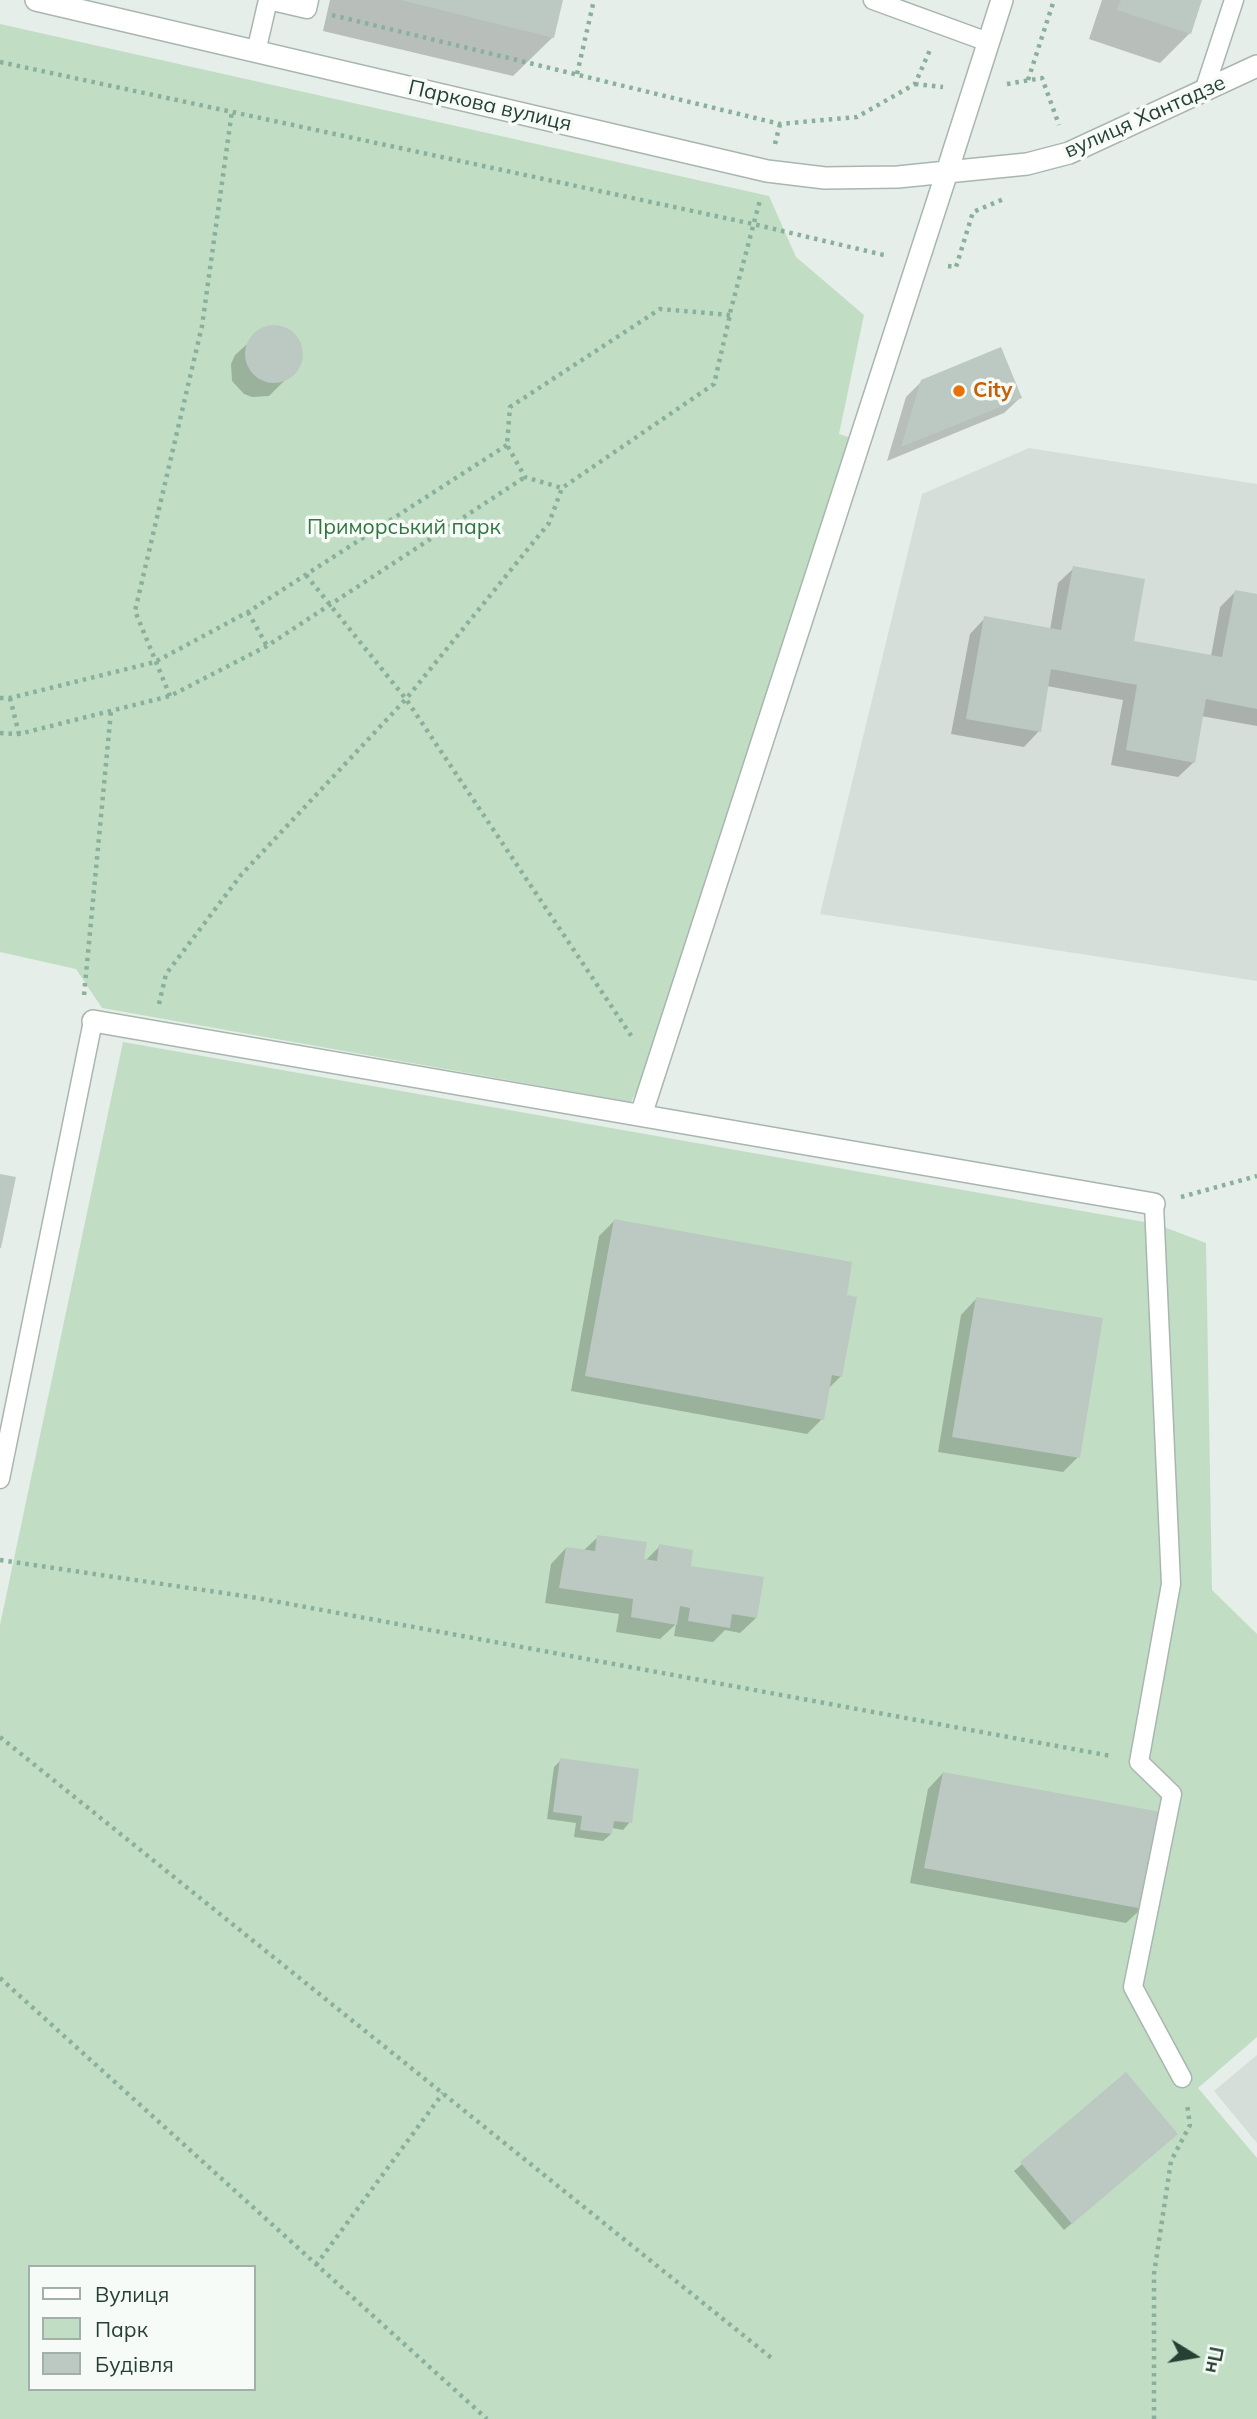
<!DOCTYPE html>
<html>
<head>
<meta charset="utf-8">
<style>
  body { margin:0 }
  #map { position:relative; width:1257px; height:2419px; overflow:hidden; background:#e6eee9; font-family:Mulish,sans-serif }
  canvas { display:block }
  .legend { position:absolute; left:28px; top:2265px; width:228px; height:126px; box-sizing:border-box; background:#f7fbf8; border:2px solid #a3b0aa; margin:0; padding:9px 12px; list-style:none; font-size:21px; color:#264034 }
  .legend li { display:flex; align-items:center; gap:14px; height:35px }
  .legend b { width:35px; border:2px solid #a3b0aa }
  .north { position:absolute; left:1159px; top:2321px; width:70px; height:70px; -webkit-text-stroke:5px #f7fbf8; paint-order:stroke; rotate:101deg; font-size:19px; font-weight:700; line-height:28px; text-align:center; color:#264034 }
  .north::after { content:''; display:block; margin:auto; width:24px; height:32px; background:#264034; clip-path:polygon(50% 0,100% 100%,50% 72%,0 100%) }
</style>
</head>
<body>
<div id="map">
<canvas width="1257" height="2419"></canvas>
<ul class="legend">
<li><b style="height:9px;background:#fff"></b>Вулиця</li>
<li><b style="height:19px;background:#c1dec4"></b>Парк</li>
<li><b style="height:19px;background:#bcc9c2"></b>Будівля</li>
</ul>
<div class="north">Пн</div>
</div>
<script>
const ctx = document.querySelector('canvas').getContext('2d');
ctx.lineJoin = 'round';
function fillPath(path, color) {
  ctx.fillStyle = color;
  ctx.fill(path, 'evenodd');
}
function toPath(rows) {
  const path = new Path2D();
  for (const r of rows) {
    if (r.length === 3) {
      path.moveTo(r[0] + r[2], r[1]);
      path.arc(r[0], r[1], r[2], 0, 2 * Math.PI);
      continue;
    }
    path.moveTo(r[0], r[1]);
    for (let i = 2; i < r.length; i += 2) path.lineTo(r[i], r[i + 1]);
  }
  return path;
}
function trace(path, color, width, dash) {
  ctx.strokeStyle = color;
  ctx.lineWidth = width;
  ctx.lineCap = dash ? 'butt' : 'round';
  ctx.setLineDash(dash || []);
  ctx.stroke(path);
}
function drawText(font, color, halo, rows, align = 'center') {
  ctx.font = font + ' Mulish,sans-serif';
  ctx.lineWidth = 7;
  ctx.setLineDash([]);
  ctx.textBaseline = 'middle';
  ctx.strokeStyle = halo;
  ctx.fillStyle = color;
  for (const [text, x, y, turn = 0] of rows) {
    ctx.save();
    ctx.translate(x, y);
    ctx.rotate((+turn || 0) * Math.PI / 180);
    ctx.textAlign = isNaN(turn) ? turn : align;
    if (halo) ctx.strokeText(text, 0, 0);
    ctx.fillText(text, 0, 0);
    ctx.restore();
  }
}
fillPath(toPath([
  [1029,448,1257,484,1257,981,820,914,922,494],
  [1257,2055,1257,2143,1214,2091]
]), '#d5ded8');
fillPath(toPath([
  [0,24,769,196,796,257,864,315,839,434,858,440,656,1053,631,1102,102,1008,76,969,0,952],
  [123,1042,1156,1224,1206,1243,1212,1590,1257,1634,1257,2037,1198,2088,1257,2158,1257,2419,0,2419,0,1625],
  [30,2267,254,2267,254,2389,30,2389]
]), '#c1dec4');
fillPath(toPath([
  [330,0,561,0,553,37,513,76,323,31],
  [1102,0,1201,0,1190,33,1160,63,1089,39],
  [265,328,284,329,298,341,301,359,298,367,269,396,252,397,244,394,232,381,231,364,235,355],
  [922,381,1020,398,1004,413,887,461,906,397],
  [1074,568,1132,642,1211,656,1220,607,1235,592,1257,596,1257,726,1201,716,1194,762,1178,777,1111,765,1123,700,1047,686,1039,731,1024,747,951,734,970,634,985,618,1050,630,1058,583],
  [614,1221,845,1297,841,1376,827,1390,822,1419,807,1434,571,1391,599,1236],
  [976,1299,1078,1457,1063,1472,938,1452,961,1315],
  [598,1537,642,1560,645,1561,660,1546,756,1618,740,1633,725,1630,713,1642,674,1636,676,1624,660,1639,616,1632,619,1614,545,1603,551,1564,566,1548,583,1551],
  [561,1760,630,1822,623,1830,612,1828,611,1834,603,1841,574,1837,576,1823,547,1819,554,1767],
  [943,1773,1142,1908,1126,1923,910,1883,928,1789],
  [1126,2075,1168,2141,1064,2230,1014,2171]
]), '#0003');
fillPath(toPath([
  [401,0,563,0,554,38],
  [1121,0,1202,0,1191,34,1117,10],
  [274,354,29],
  [1001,347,1022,398,901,447,921,380],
  [1073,566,1145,579,1134,641,1222,657,1235,590,1257,594,1257,709,1206,699,1195,763,1126,750,1137,685,1051,669,1041,732,966,719,984,616,1061,630],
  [0,1174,16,1177,1,1248,0,1248],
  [614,1219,852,1262,847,1295,857,1297,842,1377,832,1375,824,1420,585,1376],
  [976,1297,1103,1318,1080,1458,952,1437],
  [597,1535,647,1542,644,1559,657,1561,659,1544,693,1550,691,1566,764,1577,757,1618,732,1614,730,1628,688,1621,690,1608,680,1606,677,1625,631,1617,633,1599,559,1588,566,1547,595,1551],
  [560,1758,639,1769,632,1823,614,1821,612,1834,580,1830,582,1816,553,1812],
  [943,1772,1161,1812,1143,1909,924,1868],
  [1126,2072,1178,2134,1072,2224,1020,2162]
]), '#bcc9c2');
const service = toPath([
  [268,0,307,9,309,0],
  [873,0,988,42],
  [256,52,268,0],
  [1204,91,1234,0],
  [1154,1204,1171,1584,1139,1762,1172,1794,1133,1987,1182,2078],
  [0,1479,93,1021]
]);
const minor = toPath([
  [93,1021,1154,1204],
  [641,1115,947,172,1027,164,1069,153,1257,66]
]);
const tertiary = toPath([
  [36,0,767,171,825,178,898,177,947,172,1002,0]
]);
trace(service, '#a9b6af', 21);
trace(minor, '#a9b6af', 24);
trace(tertiary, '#a9b6af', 24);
trace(toPath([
  [332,15,780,124,857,117,915,84,930,50],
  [0,62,753,224,888,256],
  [577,74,594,0],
  [1028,80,1054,0],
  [915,84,943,87],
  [1007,84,1042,78,1059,125],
  [775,144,780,124],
  [948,266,956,267,973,212,1006,198],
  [730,315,660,309,510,407,507,445,525,477,562,488,714,384,730,315,730,313,760,200],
  [306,575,406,699,634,1040],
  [248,612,267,646],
  [170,696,135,611,202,326,232,111],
  [0,698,10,698,155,662,248,612,507,445],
  [10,698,19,734],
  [0,733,19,734,170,696,267,646,525,477],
  [84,995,111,711],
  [159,1004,166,974,241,875,406,699,549,523,562,488],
  [1181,1197,1257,1176],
  [0,1560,257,1598,1111,1756],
  [0,1737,774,2360],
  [0,1978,487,2419],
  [316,2265,443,2093],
  [1154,2419,1154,2274,1171,2161,1190,2125,1187,2104]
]), '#89b09d', 4.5, [3.5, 5]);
trace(service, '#fff', 18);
trace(minor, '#fff', 21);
trace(tertiary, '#fff', 21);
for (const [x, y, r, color] of [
  [959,391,7,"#e8710a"]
]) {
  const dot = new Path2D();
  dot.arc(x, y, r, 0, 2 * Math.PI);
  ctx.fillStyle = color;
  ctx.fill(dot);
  trace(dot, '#f7fbf8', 2.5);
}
drawText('21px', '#264034', '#f7fbf8', [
  ["Паркова вулиця",490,106,13],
  ["вулиця Хантадзе",1145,117,-24]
]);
drawText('bold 21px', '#c56008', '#f7fbf8', [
  ["City",973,391]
], 'left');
drawText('21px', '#327540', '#f7fbf8', [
  ["Приморський парк",404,528]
]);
</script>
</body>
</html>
